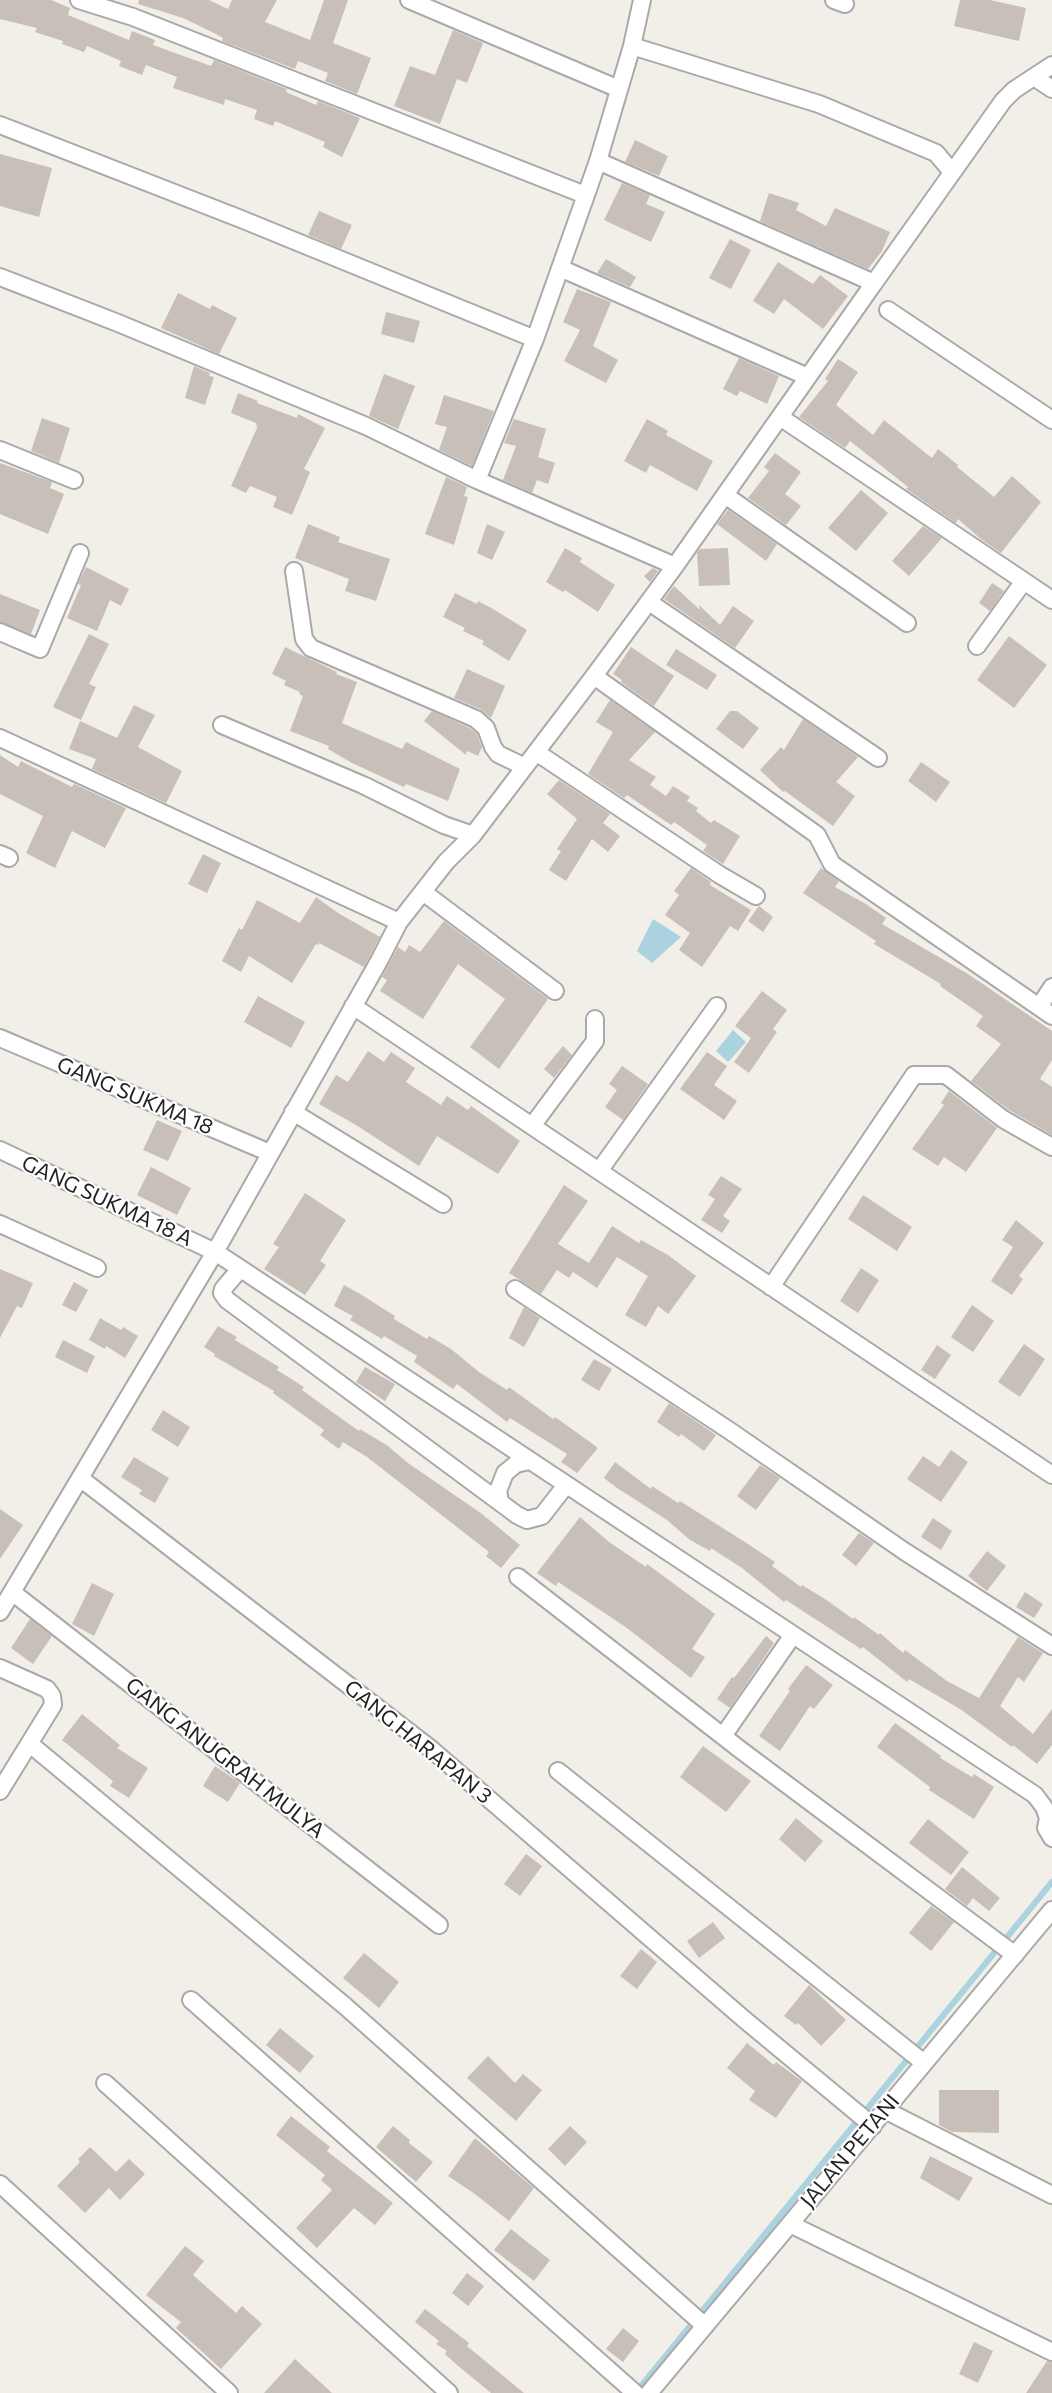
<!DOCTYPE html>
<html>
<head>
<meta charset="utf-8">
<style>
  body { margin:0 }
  canvas { display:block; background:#f2efe9 }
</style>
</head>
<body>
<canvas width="1052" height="2393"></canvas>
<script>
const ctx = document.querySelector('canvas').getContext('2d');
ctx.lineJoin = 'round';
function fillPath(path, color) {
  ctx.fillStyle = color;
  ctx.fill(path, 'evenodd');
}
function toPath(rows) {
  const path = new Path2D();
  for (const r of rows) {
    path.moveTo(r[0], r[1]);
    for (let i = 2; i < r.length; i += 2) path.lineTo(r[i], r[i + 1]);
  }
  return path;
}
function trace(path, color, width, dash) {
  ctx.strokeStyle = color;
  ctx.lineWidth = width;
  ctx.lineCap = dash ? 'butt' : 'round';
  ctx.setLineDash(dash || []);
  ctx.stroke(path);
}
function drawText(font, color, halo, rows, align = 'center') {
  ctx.font = font + ' Commissioner,sans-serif';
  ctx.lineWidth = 4.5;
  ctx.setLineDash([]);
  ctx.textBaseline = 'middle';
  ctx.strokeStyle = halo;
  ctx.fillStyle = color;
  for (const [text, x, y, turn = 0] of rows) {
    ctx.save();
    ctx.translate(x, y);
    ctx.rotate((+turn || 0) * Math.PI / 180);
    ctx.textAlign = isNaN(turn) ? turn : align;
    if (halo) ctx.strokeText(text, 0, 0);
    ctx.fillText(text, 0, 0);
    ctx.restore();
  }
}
fillPath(toPath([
  [653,919,681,937,652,963,637,951],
  [733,1030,746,1042,728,1062,716,1051]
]), '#aad3df');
trace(toPath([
  [637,2391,1052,1882]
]), '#aad3df', 6);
fillPath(toPath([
  [0,0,51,0,70,8,68,15,129,40,132,31,155,40,153,45,211,66,214,60,287,89,286,92,316,105,318,101,360,118,342,157,323,147,325,142,275,121,273,126,254,119,257,110,225,99,224,105,173,88,177,77,146,65,142,75,119,66,121,61,87,46,84,52,62,44,63,41,35,32,37,28,0,19],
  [139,0,209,0,228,9,232,0,277,0,265,22,310,40,324,0,348,0,333,43,371,58,357,94,325,81,328,73,298,61,295,69,222,41,223,38,216,34,183,18,138,4],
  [960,0,990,0,1026,8,1019,41,954,26],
  [453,30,483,43,467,83,457,79,440,124,394,106,410,66,435,75],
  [635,140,668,156,659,176,625,162],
  [0,154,52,168,39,217,0,206],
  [622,183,650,195,646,204,665,212,651,242,604,220],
  [769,193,799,203,796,210,826,226,835,208,890,232,882,251,868,269,766,224,760,221],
  [319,211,352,225,341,249,308,235],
  [730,239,751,250,731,289,709,278],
  [606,259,636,277,630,287,597,273],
  [778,262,813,284,820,275,848,296,823,329,784,299,774,314,753,301],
  [577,289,611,302,593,346,618,360,606,383,564,361,580,330,563,322],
  [178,293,210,309,212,305,237,318,219,354,161,328],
  [386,312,420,321,414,343,381,334],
  [739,358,779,376,767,404,740,391,737,396,723,389],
  [838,359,858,372,836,405,873,435,884,420,932,458,938,449,958,465,957,467,994,497,1012,476,1041,502,1001,553,982,540,958,519,956,523,906,489,908,487,850,441,845,448,799,417,828,381,825,379],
  [194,366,210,373,209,376,214,377,205,405,185,398],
  [384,374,415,386,398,429,369,416],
  [238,393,258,401,257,403,297,418,298,414,325,428,304,469,310,472,292,515,273,507,277,497,250,486,246,493,231,486,257,428,256,423,231,413],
  [444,395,494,411,472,466,439,450,447,427,435,424],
  [42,418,70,428,59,463,31,451],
  [514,419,546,429,538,457,555,463,548,484,537,480,532,493,503,480,516,446,504,443],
  [647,419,668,431,666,435,713,461,697,491,650,465,646,473,624,461],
  [775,453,801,472,785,494,801,506,786,525,748,498,769,471,764,467],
  [0,463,52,482,50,488,64,494,48,534,0,514],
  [446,477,467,487,464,496,468,497,454,545,425,534],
  [861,490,888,513,856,551,828,528],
  [728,510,777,544,766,561,717,524],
  [308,524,340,537,338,542,390,559,376,601,345,591,349,579,295,558],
  [487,524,505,532,492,560,477,553],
  [923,526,942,538,909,576,892,561],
  [565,548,582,558,580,562,615,585,598,612,565,590,563,592,546,582],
  [728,548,730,585,699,586,697,552,700,549],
  [86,567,129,589,121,606,110,600,97,631,67,618,81,585,78,584],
  [653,568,658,571,650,582,644,576],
  [992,583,1004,591,990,611,979,603],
  [674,586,700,610,699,605,720,625,733,606,754,621,735,648,664,599],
  [455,593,477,604,478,601,493,609,527,630,509,661,482,644,484,641,463,631,465,628,443,617],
  [0,594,40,610,31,634,0,622],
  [89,634,109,644,89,684,96,687,81,720,53,707],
  [1009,636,1047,665,1014,708,977,680],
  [285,647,337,672,336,674,357,682,342,723,402,749,406,742,460,769,448,801,406,784,404,787,352,763,328,749,329,746,290,731,303,696,299,694,300,692,284,685,286,681,272,674],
  [631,647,674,676,654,706,621,682,622,680,613,674],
  [676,649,717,675,707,690,666,665],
  [467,669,505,686,491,718,480,709,454,698],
  [610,700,655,732,629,760,656,777,650,785,666,796,673,786,690,797,687,801,698,808,696,811,711,823,714,820,740,836,723,864,703,851,707,845,674,822,671,825,627,795,624,798,588,774,613,732,596,722],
  [134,705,155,715,138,747,182,771,166,803,92,769,96,759,69,749,80,721,117,738],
  [432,711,470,728,477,734,482,747,478,756,467,751,466,755,424,721],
  [730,711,737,711,759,728,743,749,716,729],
  [803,719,858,757,836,782,855,796,833,826,785,791,783,792,760,770,781,747,784,750],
  [0,755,18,767,21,761,72,787,74,784,126,808,105,848,72,831,55,868,26,853,43,816,0,794],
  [921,762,950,782,936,802,908,781],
  [559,780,610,814,603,823,620,836,608,852,592,839,566,881,549,870,561,851,557,849,577,819,547,794],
  [203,854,221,863,207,893,188,884],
  [691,868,711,882,710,885,751,910,738,931,730,926,702,967,679,950,690,933,665,915,679,895,674,891],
  [821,868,839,881,835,887,866,904,886,918,882,924,968,974,1052,1031,1052,1060,1040,1079,1052,1087,1052,1135,1009,1110,971,1081,1001,1044,976,1026,983,1016,940,986,941,984,874,944,876,941,803,893],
  [316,897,338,913,380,937,364,967,319,943,318,945,316,944,292,983,249,956,241,972,222,961,239,928,242,930,257,900,300,923],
  [759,906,773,917,763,932,748,921],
  [444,921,548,999,499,1069,470,1047,505,999,458,964,423,1019,380,991,387,980,382,977,398,947,405,952,409,945,420,952],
  [762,991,787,1010,773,1029,777,1032,749,1073,734,1062,751,1038,735,1026],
  [258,996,305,1022,291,1048,244,1022],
  [563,1046,572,1055,554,1078,544,1069],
  [368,1051,384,1062,391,1052,415,1068,406,1082,441,1105,447,1096,468,1110,471,1106,520,1141,498,1174,437,1136,419,1166,356,1125,319,1104,336,1075,348,1082],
  [707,1052,727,1066,714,1085,737,1101,724,1120,680,1089],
  [622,1066,648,1084,623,1120,605,1107,617,1090,609,1084],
  [949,1091,997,1128,966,1172,944,1157,938,1166,912,1149,944,1105,941,1103],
  [157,1120,182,1131,168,1161,143,1150],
  [151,1167,191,1188,177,1215,137,1195],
  [721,1176,742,1189,723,1216,730,1221,722,1233,701,1220,715,1199,708,1195],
  [564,1185,588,1201,558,1244,589,1263,612,1226,639,1243,641,1240,668,1255,696,1276,668,1314,658,1306,646,1327,625,1315,648,1276,617,1257,597,1288,573,1272,569,1278,557,1270,541,1294,509,1273],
  [305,1193,346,1220,320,1261,326,1265,305,1295,264,1269,279,1247,273,1244],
  [863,1195,912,1227,897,1251,848,1219],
  [1016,1220,1044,1243,1019,1276,1023,1279,1012,1295,991,1281,1013,1247,1002,1240],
  [861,1268,879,1280,858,1313,840,1301],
  [0,1269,33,1283,22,1308,17,1306,0,1338],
  [74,1282,88,1290,76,1312,62,1305],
  [344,1285,360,1294,395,1316,394,1319,427,1339,429,1336,451,1349,479,1372,507,1390,509,1387,553,1419,555,1417,597,1447,597,1449,577,1473,561,1462,567,1454,510,1418,507,1422,457,1384,453,1389,414,1362,417,1356,384,1336,382,1339,350,1320,353,1316,334,1306],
  [972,1305,994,1321,973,1352,951,1337],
  [524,1307,540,1318,524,1347,509,1338],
  [100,1318,121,1330,123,1327,138,1336,125,1358,106,1346,105,1349,89,1340],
  [218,1326,237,1337,235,1340,279,1367,277,1370,304,1387,302,1390,335,1414,359,1431,360,1429,388,1446,408,1463,482,1514,520,1545,501,1568,486,1556,489,1552,367,1457,343,1442,339,1449,320,1435,324,1430,273,1393,274,1391,214,1356,215,1354,204,1347],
  [63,1340,95,1356,87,1373,55,1357],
  [1024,1344,1045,1359,1020,1397,998,1382],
  [937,1345,951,1355,935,1379,921,1370],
  [594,1359,612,1369,599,1391,581,1380],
  [365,1367,395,1384,385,1401,356,1382],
  [669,1403,716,1435,704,1451,681,1434,679,1437,657,1422],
  [163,1410,190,1427,178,1447,151,1430],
  [951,1450,968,1462,941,1502,907,1479,923,1456,939,1467],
  [134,1457,169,1478,155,1503,139,1494,142,1490,121,1477],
  [615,1462,651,1489,652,1486,678,1503,680,1501,748,1544,775,1562,772,1566,801,1587,802,1585,825,1599,853,1619,854,1617,879,1635,880,1633,903,1653,905,1650,947,1681,979,1698,1018,1637,1043,1653,1024,1682,1018,1677,1000,1706,1033,1734,1052,1709,1052,1745,1037,1764,1013,1745,1012,1747,960,1709,909,1679,907,1682,863,1647,861,1649,786,1600,784,1602,742,1568,711,1548,710,1551,690,1540,667,1520,617,1488,604,1478],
  [760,1465,780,1478,756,1510,737,1496],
  [0,1509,23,1525,0,1559],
  [580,1517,609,1542,646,1567,647,1564,715,1614,692,1649,705,1657,691,1678,627,1628,558,1582,556,1586,537,1573],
  [933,1518,952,1531,941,1550,921,1537],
  [859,1533,874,1543,856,1566,842,1555],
  [987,1551,1006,1566,987,1591,968,1576],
  [92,1583,114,1594,94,1636,72,1624],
  [1025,1592,1043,1604,1034,1618,1016,1607],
  [30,1619,52,1636,33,1664,11,1648],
  [766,1636,774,1643,730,1708,717,1699,732,1677,734,1678],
  [806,1665,833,1685,814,1709,810,1706,780,1751,759,1736,790,1691,788,1689],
  [82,1714,120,1745,117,1748,148,1768,129,1798,110,1786,113,1781,62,1740],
  [895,1723,941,1756,940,1758,972,1777,974,1774,994,1787,974,1819,929,1790,930,1787,877,1747],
  [703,1746,751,1781,726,1812,680,1777],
  [215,1766,240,1783,228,1802,203,1786],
  [796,1818,823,1841,805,1862,779,1839],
  [928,1819,969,1852,951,1875,909,1843],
  [526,1854,542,1866,520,1896,504,1884],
  [962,1867,1000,1898,989,1911,973,1898,967,1906,945,1889],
  [931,1906,954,1922,931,1951,909,1933],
  [713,1922,725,1938,699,1958,687,1941],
  [641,1949,657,1962,637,1989,620,1976],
  [364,1953,399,1982,379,2008,343,1978],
  [809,1985,846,2020,821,2046,798,2023,796,2025,784,2016],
  [280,2028,314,2056,300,2073,266,2045],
  [747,2043,774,2065,776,2062,802,2081,776,2118,749,2100,755,2091,727,2068],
  [488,2056,515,2083,523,2074,542,2090,516,2121,467,2078],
  [939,2090,999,2090,999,2133,952,2132,939,2125],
  [291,2116,330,2147,327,2151,393,2203,375,2225,354,2208,317,2248,296,2228,332,2190,321,2180,325,2175,276,2135],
  [393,2126,410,2140,409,2143,433,2162,416,2182,376,2147],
  [570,2126,587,2142,565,2166,548,2149],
  [475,2138,534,2188,509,2221,475,2194,448,2176],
  [90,2147,116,2172,129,2159,145,2174,120,2200,109,2188,85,2213,57,2186,80,2162,78,2159],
  [930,2156,973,2178,959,2201,920,2178],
  [511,2229,550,2260,534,2281,494,2250],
  [185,2246,204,2261,193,2275,236,2313,242,2306,262,2324,221,2369,176,2328,181,2322,146,2295],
  [467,2273,484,2286,468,2306,452,2293],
  [425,2309,469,2343,467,2346,524,2393,491,2393,457,2365,445,2354,447,2351,436,2344,439,2341,415,2322],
  [623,2328,639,2341,623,2362,606,2349],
  [974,2342,993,2351,978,2383,959,2374],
  [295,2359,332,2393,264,2393],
  [1047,2361,1052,2362,1052,2393,1026,2393]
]), '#c7bfb8');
const street = toPath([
  [79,0,133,17,585,195],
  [409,0,619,89],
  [642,0,632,46,598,161,535,339,477,480,675,566],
  [834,0,845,4],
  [632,46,819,104,936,153,952,172],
  [1034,77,1052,89],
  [0,125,241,219,535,339],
  [560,268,808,377],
  [0,277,118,323,366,426,477,480],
  [874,283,1003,101,1014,90,1052,65],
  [888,310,1052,420],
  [780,417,1052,600],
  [0,450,74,480],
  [725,495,907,623],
  [294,571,304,639,311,648,476,719,486,728,493,747,498,754,525,767],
  [649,602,878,758],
  [0,632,40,649,80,553],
  [977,646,1024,581],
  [594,676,817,835,832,864,1052,1016],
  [222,725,363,785,444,825,473,835],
  [0,738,399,922],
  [536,752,720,875,756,896],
  [0,854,9,858],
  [423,892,555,991],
  [353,1006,1052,1475],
  [1039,1007,1052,987],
  [0,1038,270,1153],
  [293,1112,443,1204],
  [532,1126,595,1041,595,1019],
  [0,1150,215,1252,232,1263,1035,1795,1044,1807,1048,1818,1046,1828,1052,1838],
  [599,1171,717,1006],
  [0,1224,97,1268],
  [240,1269,223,1289,222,1293,227,1300,517,1515,527,1520,542,1516,566,1485],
  [771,1287,914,1075,946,1075,1003,1119,1052,1147],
  [515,1289,730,1431,904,1551,1052,1646],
  [80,1478,431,1749,745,2020,873,2126],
  [500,1501,498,1491,505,1473,516,1464,529,1461],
  [518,1577,742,1751,1015,1955],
  [12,1592,439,1925],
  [0,1612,215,1252,379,961,399,922,446,862,473,835,594,676,675,566,874,283,598,161],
  [0,1668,47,1689,52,1696,53,1705,0,1791],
  [723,1736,793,1635],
  [30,1744,345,2006,705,2326],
  [558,1771,924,2063],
  [191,2000,635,2393],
  [105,2083,449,2393],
  [885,2110,1052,2195],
  [0,2184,229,2393],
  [790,2224,1052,2352],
  [649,2393,1052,1910]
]);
trace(street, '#a9a9a9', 20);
trace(street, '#fff', 16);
drawText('21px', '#222', '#fff', [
  ["GANG SUKMA 18",135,1096,23],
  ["GANG SUKMA 18 A",107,1201,25],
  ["GANG HARAPAN 3",418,1742,39],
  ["GANG ANUGRAH MULYA",225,1758,38],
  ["JALAN PETANI",850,2151,-50]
]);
</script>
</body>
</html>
